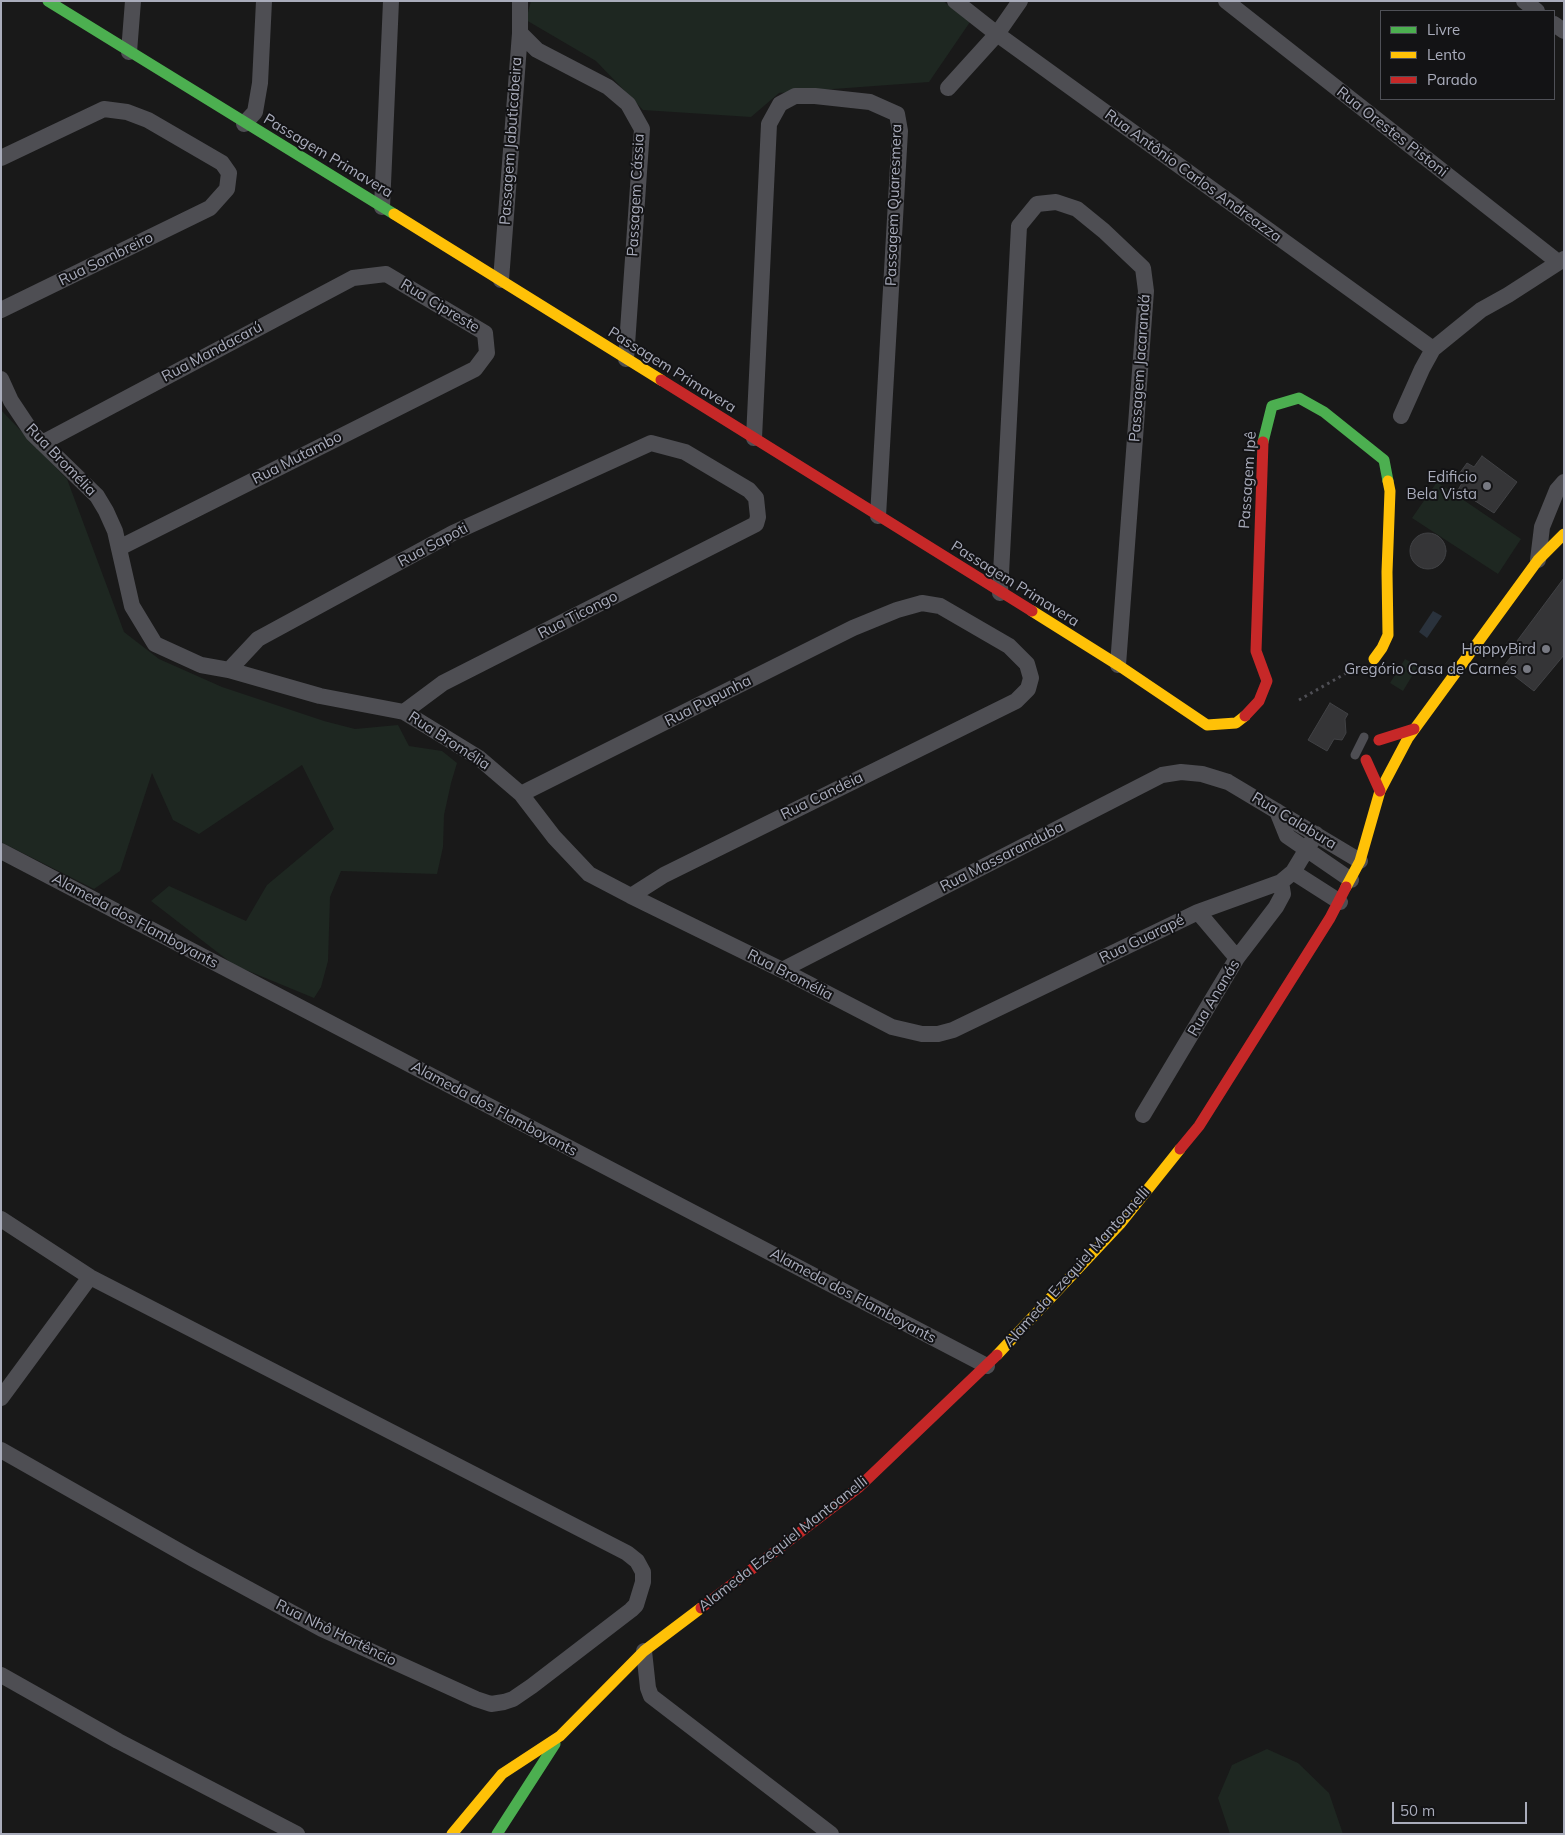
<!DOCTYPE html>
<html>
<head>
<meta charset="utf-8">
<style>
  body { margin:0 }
  #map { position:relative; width:1565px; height:1835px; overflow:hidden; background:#191919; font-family:Mulish,sans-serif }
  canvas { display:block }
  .frame { position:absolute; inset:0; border:2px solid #a9acbb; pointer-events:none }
  .legend { position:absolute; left:1380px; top:10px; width:175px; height:90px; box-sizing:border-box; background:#131315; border:1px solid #4f5057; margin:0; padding:6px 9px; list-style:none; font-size:15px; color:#a9acbb }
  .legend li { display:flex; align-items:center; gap:10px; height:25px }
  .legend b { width:25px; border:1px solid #4f5057 }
  .scale { position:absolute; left:1392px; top:1802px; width:135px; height:22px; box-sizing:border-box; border:2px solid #a9acbb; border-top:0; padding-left:6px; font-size:15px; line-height:18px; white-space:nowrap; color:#a9acbb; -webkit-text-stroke:4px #131315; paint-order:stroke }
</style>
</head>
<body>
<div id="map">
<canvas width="1565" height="1835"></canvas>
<div class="frame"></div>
<ul class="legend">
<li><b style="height:6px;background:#4caf50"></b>Livre</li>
<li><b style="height:6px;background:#ffc107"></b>Lento</li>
<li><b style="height:6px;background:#c62828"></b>Parado</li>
</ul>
<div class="scale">50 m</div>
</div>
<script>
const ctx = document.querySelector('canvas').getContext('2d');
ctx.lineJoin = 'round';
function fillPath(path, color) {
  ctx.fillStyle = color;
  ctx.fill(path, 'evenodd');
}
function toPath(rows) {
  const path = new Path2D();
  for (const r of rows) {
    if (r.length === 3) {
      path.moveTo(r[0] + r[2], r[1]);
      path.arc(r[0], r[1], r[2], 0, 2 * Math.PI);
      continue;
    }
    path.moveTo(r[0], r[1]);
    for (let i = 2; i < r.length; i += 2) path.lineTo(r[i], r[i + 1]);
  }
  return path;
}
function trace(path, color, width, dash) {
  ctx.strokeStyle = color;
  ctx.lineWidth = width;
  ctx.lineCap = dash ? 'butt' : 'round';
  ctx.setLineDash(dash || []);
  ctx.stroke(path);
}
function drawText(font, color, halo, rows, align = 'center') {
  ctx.font = font + ' Mulish,sans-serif';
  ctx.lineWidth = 4;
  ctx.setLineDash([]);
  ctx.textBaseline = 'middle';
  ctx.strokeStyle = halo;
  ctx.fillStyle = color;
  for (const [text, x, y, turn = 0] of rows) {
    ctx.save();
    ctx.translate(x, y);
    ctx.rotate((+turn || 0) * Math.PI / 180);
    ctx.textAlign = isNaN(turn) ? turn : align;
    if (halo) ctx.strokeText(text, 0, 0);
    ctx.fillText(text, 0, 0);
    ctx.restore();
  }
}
fillPath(toPath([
  [531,1,943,1,970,22,929,82,779,93,751,117,643,110,596,61,526,20],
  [1,410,67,479,124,632,159,659,222,687,324,721,355,729,398,725,409,746,442,751,457,763,451,783,444,815,443,847,437,874,341,871,330,897,328,961,321,987,314,998,234,965,151,901,169,886,246,921,267,885,334,829,302,765,199,834,173,820,152,773,120,871,94,889,1,842],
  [1437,482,1521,539,1498,574,1412,518],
  [1405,659,1418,666,1403,691,1390,683],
  [1267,1749,1298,1763,1329,1793,1343,1834,1230,1834,1218,1798,1232,1765]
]), '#1e2721');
fillPath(toPath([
  [1433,611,1442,616,1427,638,1419,632]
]), '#2a323c');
const building = toPath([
  [1482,456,1517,482,1494,513,1458,490,1465,478,1459,474,1467,463,1474,467,1482,456],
  [1428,551,18],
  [1564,578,1564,655,1534,691,1503,667,1521,644,1517,641,1564,578],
  [1330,703,1348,714,1345,719,1346,733,1342,740,1334,739,1327,751,1308,740,1330,703]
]);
fillPath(building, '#353537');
trace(building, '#414245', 1);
trace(toPath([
  [1299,700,1357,667]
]), '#4f4f55', 3, [2.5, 4]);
trace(toPath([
  [1355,755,1364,737]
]), '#4e4e53', 9);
trace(toPath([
  [955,1,997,34,1433,349],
  [1226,1,1558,262],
  [1524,1,1537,11],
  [1554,24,1564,31],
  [520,33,537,50,608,87,628,104,642,129,626,359],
  [129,52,133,1],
  [948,88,997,34,1020,1],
  [244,124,255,112,260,83,264,1],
  [1,158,104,109,127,112,148,120,222,163,229,173,227,189,210,208,1,310],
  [382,207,391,1],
  [501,280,520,33,520,1],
  [1,379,11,401,33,434,97,496,106,511,115,531,132,606,155,644,201,665,229,670,320,696,404,712,479,758,521,794,554,837,589,874,631,896,782,970,892,1027,922,1034,938,1034,953,1030,1198,912,1281,882,1293,872,1316,834],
  [1401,416,1422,369,1433,349,1481,310,1508,295,1564,259],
  [754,438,769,124,780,104,795,96,815,96,870,102,897,114,900,131,878,516],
  [42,443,353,278,386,274,485,333,487,353,475,369,119,548],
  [1538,560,1542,527,1557,490,1564,482],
  [1000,593,1019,226,1037,204,1056,202,1077,209,1104,231,1143,268,1146,291,1118,665],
  [229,670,258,639,453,533,651,443,685,452,749,490,756,498,758,517,756,524,443,683,404,712],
  [521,794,853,628,897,610,922,603,940,606,1009,646,1027,664,1031,678,1028,689,1016,701,664,875,631,896],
  [1277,811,1287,836,1351,880],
  [1,851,987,1366],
  [1293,872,1340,902],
  [1198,912,1237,958],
  [782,970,1162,775,1181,772,1202,774,1228,782,1360,861],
  [1143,1115,1237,958,1276,907,1283,894,1281,882],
  [1,1219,90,1277,627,1553,637,1561,643,1572,643,1582,636,1605,631,1610,532,1686,513,1699,504,1702,491,1704,476,1699,322,1629,193,1559,1,1450],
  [1,1398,90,1277],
  [644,1651,648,1688,651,1696,831,1834],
  [1,1675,118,1741,297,1834]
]), '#4e4e53', 16);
trace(toPath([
  [48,1,394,214],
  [1263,442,1272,406,1299,398,1324,412,1384,460,1388,481],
  [497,1834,555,1744]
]), '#4caf50', 11);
trace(toPath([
  [394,214,661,380],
  [1032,611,1118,665,1207,725,1236,723,1245,716],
  [1374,659,1382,648,1388,635,1387,572,1390,491,1388,481],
  [1346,887,1360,861,1380,791,1408,738,1538,560,1564,534],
  [997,1355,1120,1224,1180,1149],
  [452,1834,502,1774,560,1736,644,1651,701,1608]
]), '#ffc107', 11);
trace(toPath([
  [661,380,1032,611],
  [1245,716,1259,701,1267,681,1256,651,1263,442],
  [1379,740,1414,729],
  [1366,760,1380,791],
  [1180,1149,1199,1126,1330,918,1346,887],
  [701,1608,858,1488,997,1355]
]), '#c62828', 11);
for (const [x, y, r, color] of [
  [1487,486,5,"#777982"],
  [1546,649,5,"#777982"],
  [1527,669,5,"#777982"]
]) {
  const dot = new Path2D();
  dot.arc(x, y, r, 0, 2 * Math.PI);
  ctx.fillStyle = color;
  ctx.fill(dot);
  trace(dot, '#131315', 2);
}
drawText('15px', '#a9acbb', '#131315', [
  ["Rua Orestes Pistoni",1392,132,38],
  ["Passagem Jabuticabeira",511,141,-86],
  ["Passagem Primavera",328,156,31],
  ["Rua Antônio Carlos Andreazza",1193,176,36],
  ["Passagem Cássia",636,195,-87],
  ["Passagem Quaresmera",894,205,-88],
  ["Rua Sombreiro",106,259,-26],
  ["Rua Cipreste",440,306,31],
  ["Rua Mandacarú",212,352,-28],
  ["Passagem Jacarandá",1140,368,-86],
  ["Passagem Primavera",672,370,32],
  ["Rua Mutambo",297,458,-27],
  ["Rua Bromélia",61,460,46],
  ["Passagem Ipê",1248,480,-86],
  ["Rua Sapoti",433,545,-28],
  ["Passagem Primavera",1015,584,32],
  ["Rua Ticongo",578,615,-27],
  ["Rua Pupunha",708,701,-27],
  ["Rua Bromélia",449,741,33],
  ["Rua Candeia",822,796,-26],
  ["Rua Calabura",1294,821,31],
  ["Rua Massaranduba",1002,857,-27],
  ["Alameda dos Flamboyants",135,921,28],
  ["Rua Guarapé",1142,939,-26],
  ["Rua Bromélia",790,975,27],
  ["Rua Ananás",1214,998,-59],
  ["Alameda dos Flamboyants",494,1109,28],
  ["Alameda Ezequiel Mantoanelli",1077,1267,-48],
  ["Alameda dos Flamboyants",853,1296,28],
  ["Alameda Ezequiel Mantoanelli",783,1544,-38],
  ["Rua Nhô Hortêncio",336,1633,26]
]);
drawText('15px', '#a9acbb', '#131315', [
  ["Edificio",1477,477],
  ["Bela Vista",1477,494],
  ["HappyBird",1536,649],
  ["Gregório Casa de Carnes",1517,669]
], 'right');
</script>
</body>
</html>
